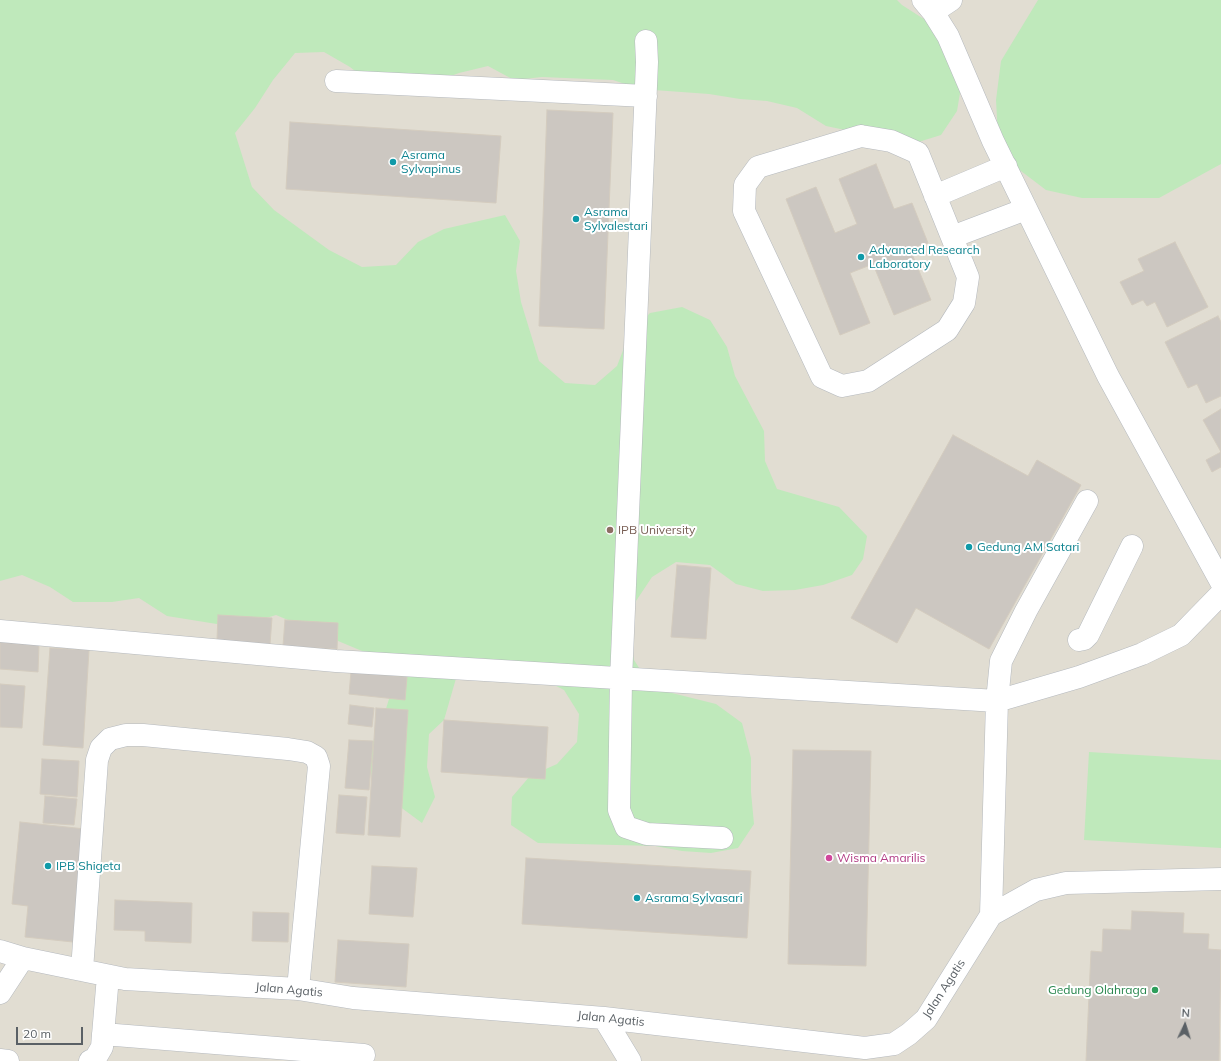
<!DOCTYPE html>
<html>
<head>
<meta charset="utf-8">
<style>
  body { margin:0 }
  #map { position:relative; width:1221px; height:1061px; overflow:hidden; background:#efebe2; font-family:Mulish,sans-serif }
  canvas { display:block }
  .north { position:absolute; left:1165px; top:1005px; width:40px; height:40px; -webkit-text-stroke:3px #fff; paint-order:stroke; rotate:4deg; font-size:11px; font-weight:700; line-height:16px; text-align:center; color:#5a6065 }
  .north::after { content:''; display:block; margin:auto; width:14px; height:18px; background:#5a6065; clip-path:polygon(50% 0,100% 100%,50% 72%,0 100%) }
  .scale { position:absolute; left:16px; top:1027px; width:67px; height:18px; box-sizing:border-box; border:2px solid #5a6065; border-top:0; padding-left:5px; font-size:12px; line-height:14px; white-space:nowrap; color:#5a6065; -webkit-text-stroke:3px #fff; paint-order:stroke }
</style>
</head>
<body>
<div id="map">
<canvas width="1221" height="1061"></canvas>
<div class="north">N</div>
<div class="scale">20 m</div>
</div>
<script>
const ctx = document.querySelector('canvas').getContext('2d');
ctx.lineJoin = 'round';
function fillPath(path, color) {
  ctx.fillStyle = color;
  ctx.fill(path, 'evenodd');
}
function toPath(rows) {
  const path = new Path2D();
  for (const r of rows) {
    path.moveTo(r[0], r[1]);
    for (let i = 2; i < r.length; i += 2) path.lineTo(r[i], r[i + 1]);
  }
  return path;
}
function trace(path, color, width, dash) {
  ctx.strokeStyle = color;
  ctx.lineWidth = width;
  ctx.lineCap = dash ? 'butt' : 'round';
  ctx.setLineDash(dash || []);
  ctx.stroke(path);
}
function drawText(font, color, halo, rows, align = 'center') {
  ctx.font = font + ' Mulish,sans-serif';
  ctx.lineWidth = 4;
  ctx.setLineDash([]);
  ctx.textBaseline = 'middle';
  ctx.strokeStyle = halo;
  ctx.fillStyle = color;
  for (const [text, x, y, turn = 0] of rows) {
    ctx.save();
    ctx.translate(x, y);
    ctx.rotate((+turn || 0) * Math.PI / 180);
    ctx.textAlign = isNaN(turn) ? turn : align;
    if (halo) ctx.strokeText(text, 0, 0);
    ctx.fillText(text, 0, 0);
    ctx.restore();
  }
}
fillPath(toPath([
  [0,0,1221,0,1221,1061,0,1061]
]), '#e1ddd2');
fillPath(toPath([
  [0,0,897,0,902,5,930,23,962,81,957,111,941,135,912,144,826,126,797,108,767,101,740,99,709,94,640,89,613,80,542,77,514,80,488,66,459,73,431,83,374,86,350,67,324,52,295,53,273,80,255,108,235,133,252,187,274,210,329,250,362,267,396,265,418,242,444,229,505,215,520,241,516,271,521,302,539,361,565,383,595,385,617,366,629,335,650,313,682,307,710,320,727,347,735,376,764,431,765,461,777,489,839,507,867,536,863,559,852,575,823,585,795,590,763,591,736,584,710,565,676,562,652,577,636,601,627,629,634,660,652,688,716,704,742,723,751,758,751,792,754,824,738,848,711,853,682,851,655,846,538,843,511,825,512,797,530,776,557,764,577,742,579,714,564,690,513,664,481,658,457,675,444,720,429,734,427,767,435,797,422,823,399,806,372,780,369,750,381,725,389,699,377,674,362,651,276,615,250,623,223,625,167,616,139,598,112,602,73,602,50,587,22,575,0,581],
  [1038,0,1221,0,1221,164,1159,198,1082,198,1046,190,1017,168,998,136,996,100,1001,61],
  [1089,752,1221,760,1221,848,1084,840]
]), '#bfe9bb');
const building = toPath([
  [547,110,613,113,604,329,539,326,547,110],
  [290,122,501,136,496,203,286,189,290,122],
  [876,164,894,209,912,203,928,243,910,249,931,300,894,315,873,264,850,273,870,323,840,335,786,199,816,187,835,233,857,224,839,179,876,164],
  [1175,242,1208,307,1167,327,1155,302,1147,306,1143,300,1132,305,1120,282,1144,271,1138,259,1175,242],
  [1218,316,1221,322,1221,396,1206,403,1197,384,1188,388,1165,342,1218,316],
  [1221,409,1221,467,1212,472,1206,460,1221,452,1203,420,1221,409],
  [953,435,1028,476,1037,460,1081,485,989,649,916,608,897,643,851,618,953,435],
  [677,565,711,568,706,639,671,637,677,565],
  [218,615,272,618,270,644,217,640,218,615],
  [285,620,338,623,337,649,283,646,285,620],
  [0,642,39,644,38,672,0,669,0,642],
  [50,648,89,650,83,748,43,745,50,648],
  [351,672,407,677,405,700,349,694,351,672],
  [0,684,25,686,22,728,0,727,0,684],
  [350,705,374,708,372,727,348,724,350,705],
  [376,708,408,710,400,837,368,835,376,708],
  [444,720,548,727,545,779,441,772,444,720],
  [349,740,373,741,369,790,345,788,349,740],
  [793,750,871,751,866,966,788,964,793,750],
  [42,759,79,761,77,797,40,794,42,759],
  [339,795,367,797,364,835,336,833,339,795],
  [45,796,77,799,74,825,43,823,45,796],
  [20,822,85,829,73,942,25,937,28,906,12,904,20,822],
  [526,858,751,871,747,938,522,924,526,858],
  [372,866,417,868,413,917,369,914,372,866],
  [115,900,192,903,191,943,145,941,145,931,114,930,115,900],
  [1132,911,1184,913,1183,933,1209,934,1208,949,1221,950,1219,1061,1086,1061,1091,951,1102,952,1103,929,1131,930,1132,911],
  [253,912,289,913,288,942,252,941,253,912],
  [338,940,409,944,406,987,335,982,338,940]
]);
fillPath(building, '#ccc7c1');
trace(building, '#d4ccbf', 1);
const minor = toPath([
  [923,0,933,12,948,36,993,141,1108,376,1221,582],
  [933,12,951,0],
  [646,41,647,62,621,680,619,810,626,827,647,834,722,838],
  [336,81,646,96],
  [861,136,891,141,918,153,968,277,964,303,947,330,868,381,842,386,822,377,744,211,745,185,758,167,861,136],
  [935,196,1006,166],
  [952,237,1026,209],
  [0,631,336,661,997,701,1079,677,1142,654,1181,635,1221,594],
  [1079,640,1084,639,1088,635,1132,546],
  [991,915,997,701,1001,661,1026,611,1087,501],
  [0,951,23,958,125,979,298,989,353,998,604,1018,865,1048,894,1044,909,1034,926,1019,991,915,1036,890,1066,883,1221,879],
  [82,970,97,760,101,748,110,739,126,735,143,735,288,749,307,752,316,757,319,766,298,989],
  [0,993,23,958],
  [604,1018,630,1061],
  [103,1034,364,1055],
  [0,1060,8,1061],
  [90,1061,95,1059,102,1047,108,976]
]);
trace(minor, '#b5b9be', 23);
trace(minor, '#fff', 22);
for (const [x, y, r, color] of [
  [393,162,4,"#0f9aa8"],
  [576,219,4,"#0f9aa8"],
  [861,257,4,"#0f9aa8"],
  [610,530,4,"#8d6e63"],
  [969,547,4,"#0f9aa8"],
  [829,858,4,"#d1479c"],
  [48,866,4,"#0f9aa8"],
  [637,898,4,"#0f9aa8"],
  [1155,990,4,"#2e9e5b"]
]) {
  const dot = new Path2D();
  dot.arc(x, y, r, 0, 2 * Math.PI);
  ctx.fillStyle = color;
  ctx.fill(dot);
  trace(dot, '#fff', 1.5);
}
drawText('12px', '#0d838f', '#fff', [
  ["Asrama",401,155],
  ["Sylvapinus",401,169],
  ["Asrama",584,212],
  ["Sylvalestari",584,226],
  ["Advanced Research",869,250],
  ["Laboratory",869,264],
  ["Gedung AM Satari",977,547],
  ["IPB Shigeta",56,866],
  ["Asrama Sylvasari",645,898]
], 'left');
drawText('12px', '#785e54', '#fff', [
  ["IPB University",618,530]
], 'left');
drawText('12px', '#b23c85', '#fff', [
  ["Wisma Amarilis",837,858]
], 'left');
drawText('12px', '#5a6065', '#fff', [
  ["Jalan Agatis",944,989,-57],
  ["Jalan Agatis",289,990,5],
  ["Jalan Agatis",611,1019,6]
]);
drawText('12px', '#27864d', '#fff', [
  ["Gedung Olahraga",1147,990]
], 'right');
</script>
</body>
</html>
